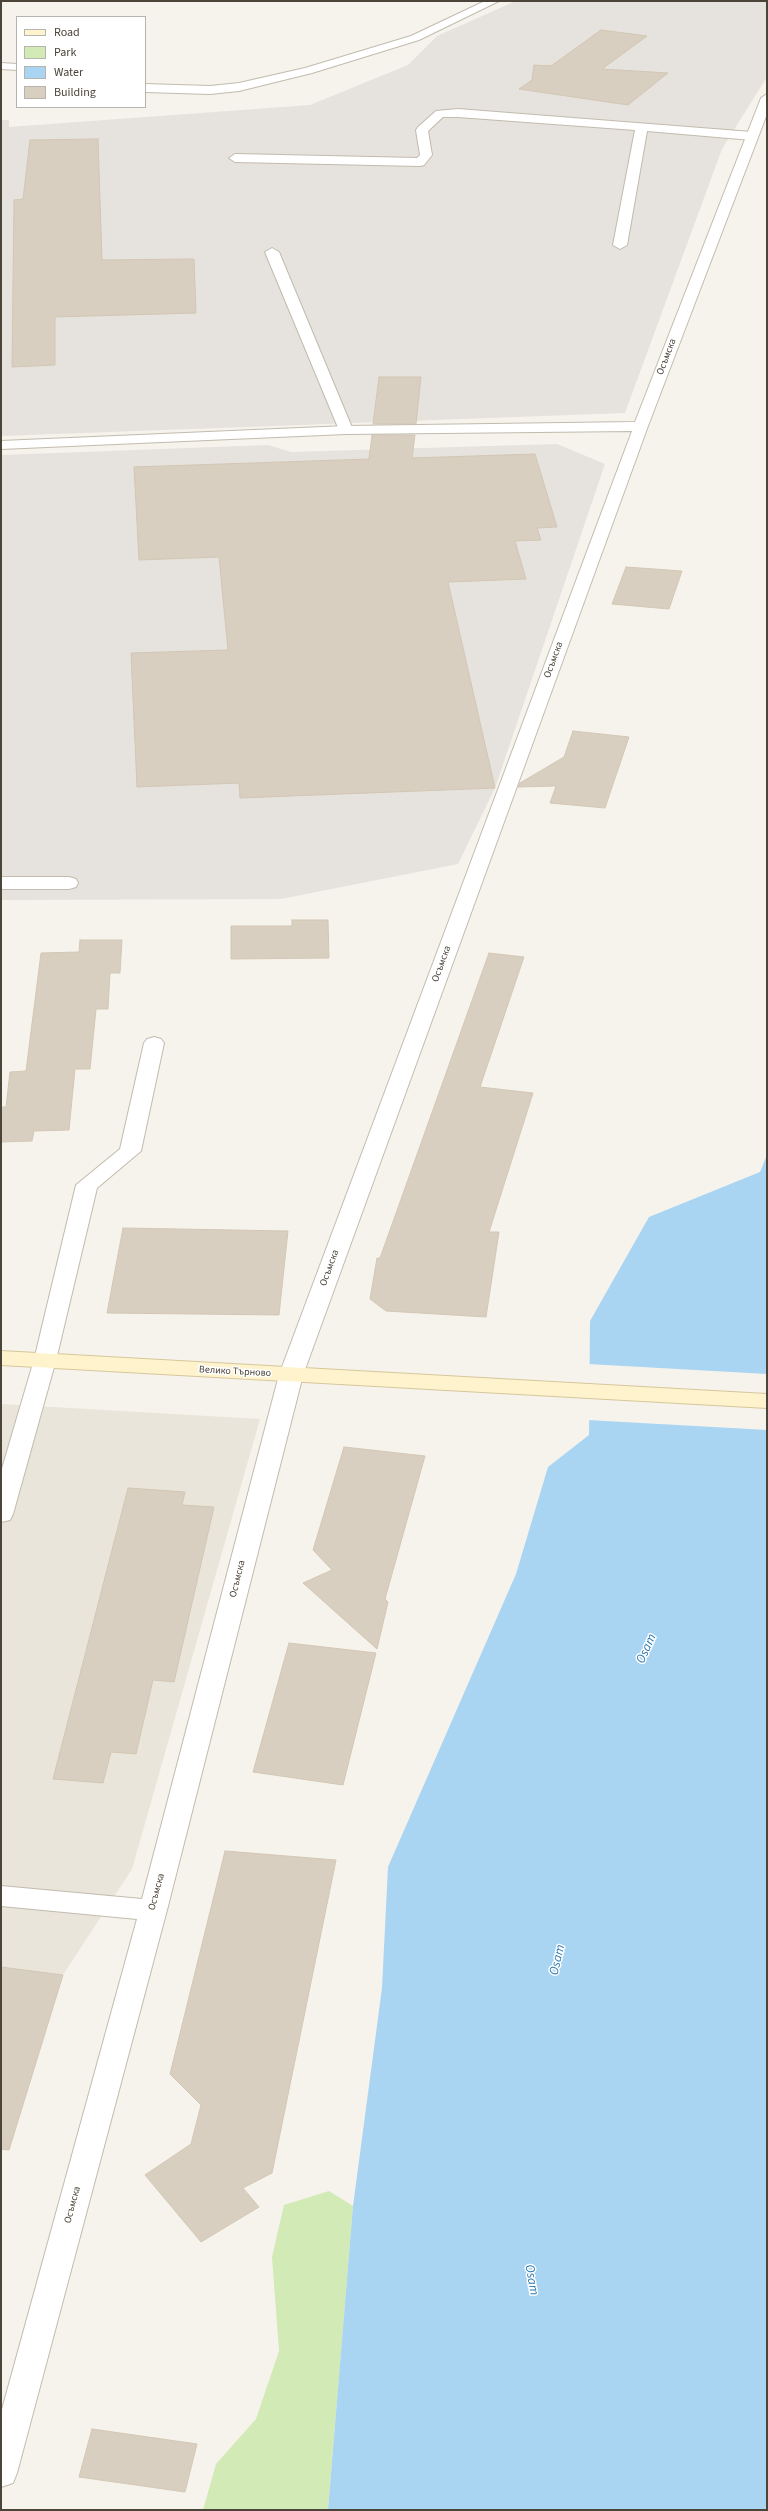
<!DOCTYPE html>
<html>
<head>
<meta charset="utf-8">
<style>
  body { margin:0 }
  #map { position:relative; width:768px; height:2511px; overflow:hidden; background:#f6f3ec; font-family:"Source Sans 3",sans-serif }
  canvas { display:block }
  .frame { position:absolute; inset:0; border:2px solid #4b4439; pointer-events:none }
  .legend { position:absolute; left:16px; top:16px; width:130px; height:92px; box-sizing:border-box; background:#fff; border:1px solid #b7b4b0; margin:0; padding:5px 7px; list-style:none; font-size:12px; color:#4b4439 }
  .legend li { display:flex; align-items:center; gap:8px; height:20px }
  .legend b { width:20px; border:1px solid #b7b4b0 }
</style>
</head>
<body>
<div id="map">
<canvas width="768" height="2511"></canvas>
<div class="frame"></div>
<ul class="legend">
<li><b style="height:5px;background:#fff3cd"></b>Road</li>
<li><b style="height:11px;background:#d2eab5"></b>Park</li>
<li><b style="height:11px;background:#a9d4f2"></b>Water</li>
<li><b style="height:11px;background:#d8cfc1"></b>Building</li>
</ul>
</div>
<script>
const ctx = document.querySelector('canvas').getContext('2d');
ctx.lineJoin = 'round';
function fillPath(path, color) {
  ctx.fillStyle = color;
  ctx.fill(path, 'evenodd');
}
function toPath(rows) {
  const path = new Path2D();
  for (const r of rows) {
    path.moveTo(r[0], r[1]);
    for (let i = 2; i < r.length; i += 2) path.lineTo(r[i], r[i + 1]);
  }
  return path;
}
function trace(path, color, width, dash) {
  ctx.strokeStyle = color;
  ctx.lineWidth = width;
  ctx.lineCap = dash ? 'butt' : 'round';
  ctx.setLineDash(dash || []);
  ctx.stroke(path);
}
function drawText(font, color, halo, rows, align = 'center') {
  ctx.font = font + ' "Source Sans 3",sans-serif';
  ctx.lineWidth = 3;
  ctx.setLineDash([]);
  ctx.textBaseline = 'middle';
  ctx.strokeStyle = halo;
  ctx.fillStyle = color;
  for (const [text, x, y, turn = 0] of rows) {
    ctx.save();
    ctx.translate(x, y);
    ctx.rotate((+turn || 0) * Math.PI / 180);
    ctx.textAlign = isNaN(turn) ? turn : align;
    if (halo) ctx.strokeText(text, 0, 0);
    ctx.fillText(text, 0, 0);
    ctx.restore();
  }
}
fillPath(toPath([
  [1,1404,260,1419,132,1869,63,1975,1,1967]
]), '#eae5da');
fillPath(toPath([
  [516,1,767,1,767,77,722,149,625,413,1,436,1,120,9,120,9,127,310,105,408,65,437,36],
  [557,444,605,464,495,788,458,864,281,899,1,900,1,455,268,445,291,452]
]), '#e6e2dd');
fillPath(toPath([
  [329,2191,353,2206,328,2510,203,2510,216,2464,256,2419,279,2351,272,2257,284,2205]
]), '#d2eab5');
fillPath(toPath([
  [767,1155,767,2510,328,2510,353,2206,382,1988,388,1867,516,1574,548,1467,589,1435,590,1321,649,1217,760,1172]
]), '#a9d4f2');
fillPath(toPath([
  [588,1364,767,1374,767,1430,587,1420]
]), '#f6f3ec');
const building = toPath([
  [601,30,647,36,602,69,668,73,628,105,519,89,532,80,534,65,551,66,601,30],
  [98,139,102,260,194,259,196,313,55,317,55,365,12,367,14,200,23,199,30,140,98,139],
  [379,377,421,377,416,424,373,424,379,377],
  [372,435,415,435,412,458,535,454,557,527,537,528,541,540,515,541,526,579,448,582,495,788,240,798,239,783,137,787,131,653,228,650,219,557,139,560,134,467,369,459,372,435],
  [626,567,682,571,669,609,612,604,626,567],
  [573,731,629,737,605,808,550,803,556,786,518,787,520,783,564,757,573,731],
  [292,920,328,920,329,958,231,959,231,926,292,926,292,920],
  [80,940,122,940,120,973,110,973,108,1009,96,1009,90,1069,75,1069,69,1130,34,1131,32,1141,1,1142,1,1107,6,1107,10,1072,26,1071,41,953,79,952,80,940],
  [489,953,524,957,480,1087,533,1093,489,1232,499,1232,486,1317,386,1311,370,1299,377,1258,380,1258,489,953],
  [123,1228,288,1231,279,1315,107,1313,123,1228],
  [344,1447,425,1456,385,1599,388,1602,377,1649,303,1583,332,1570,313,1550,344,1447],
  [128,1488,185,1492,182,1505,214,1507,174,1682,153,1680,136,1754,111,1752,103,1783,53,1779,128,1488],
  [289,1643,376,1653,343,1785,253,1772,289,1643],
  [225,1851,336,1860,272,2173,243,2188,259,2207,201,2242,145,2175,191,2144,201,2105,170,2074,225,1851],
  [1,1967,63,1975,9,2150,1,2149,1,1967],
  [92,2429,197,2444,185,2492,79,2477,92,2429]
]);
fillPath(building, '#d8cfc1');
trace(building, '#d3c7b4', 1);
const lane = toPath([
  [458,109,752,132,758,136,752,140,647,131,627,245,620,249,613,245,635,130,458,117,443,117,428,131,432,155,424,165,420,166,235,162,229,158,235,154,417,158,420,155,416,130,418,127,436,111,458,109],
  [272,248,279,252,353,430,351,433,341,433,339,430,265,252,272,248],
  [1,877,69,877,76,879,78,883,76,887,69,889,1,889,1,877],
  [154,1037,161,1039,164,1043,141,1151,97,1188,56,1360,53,1365,45,1367,37,1365,34,1360,76,1185,120,1149,144,1043,147,1039,154,1037]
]);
const street = toPath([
  [485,1,499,1,419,40,312,73,239,91,210,94,145,92,145,84,210,86,239,83,305,68,411,36,485,1],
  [1,63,17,64,17,70,1,69,1,63],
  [767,94,767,114,648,426,303,1375,167,1910,17,2473,13,2483,1,2487,1,2413,137,1919,1,1906,1,1886,142,1899,279,1375,632,431,346,434,1,449,1,441,346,426,635,422,761,98,767,94],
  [45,1353,53,1355,56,1360,13,1514,10,1520,1,1522,1,1472,34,1360,37,1355,45,1353]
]);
const secondary = toPath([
  [1,1351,767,1394,767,1408,1,1365,1,1351]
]);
trace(lane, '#c2bbae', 2);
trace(street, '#c2bbae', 2);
trace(secondary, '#d6c79b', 2);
fillPath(lane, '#fff');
fillPath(street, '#fff');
fillPath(secondary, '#fff3cd');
drawText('10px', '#4b4439', '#fff', [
  ["Осъмска",667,357,-69],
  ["Осъмска",554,660,-70],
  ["Осъмска",442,964,-70],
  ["Осъмска",330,1268,-70],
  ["Велико Търново",235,1372,3],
  ["Осъмска",238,1579,-76],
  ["Осъмска",157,1892,-75],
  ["Осъмска",73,2205,-75]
]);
drawText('italic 13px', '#2e7ab2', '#fff', [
  ["Osam",647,1649,-66],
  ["Osam",558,1960,-77],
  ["Osam",531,2280,80]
]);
</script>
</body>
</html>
